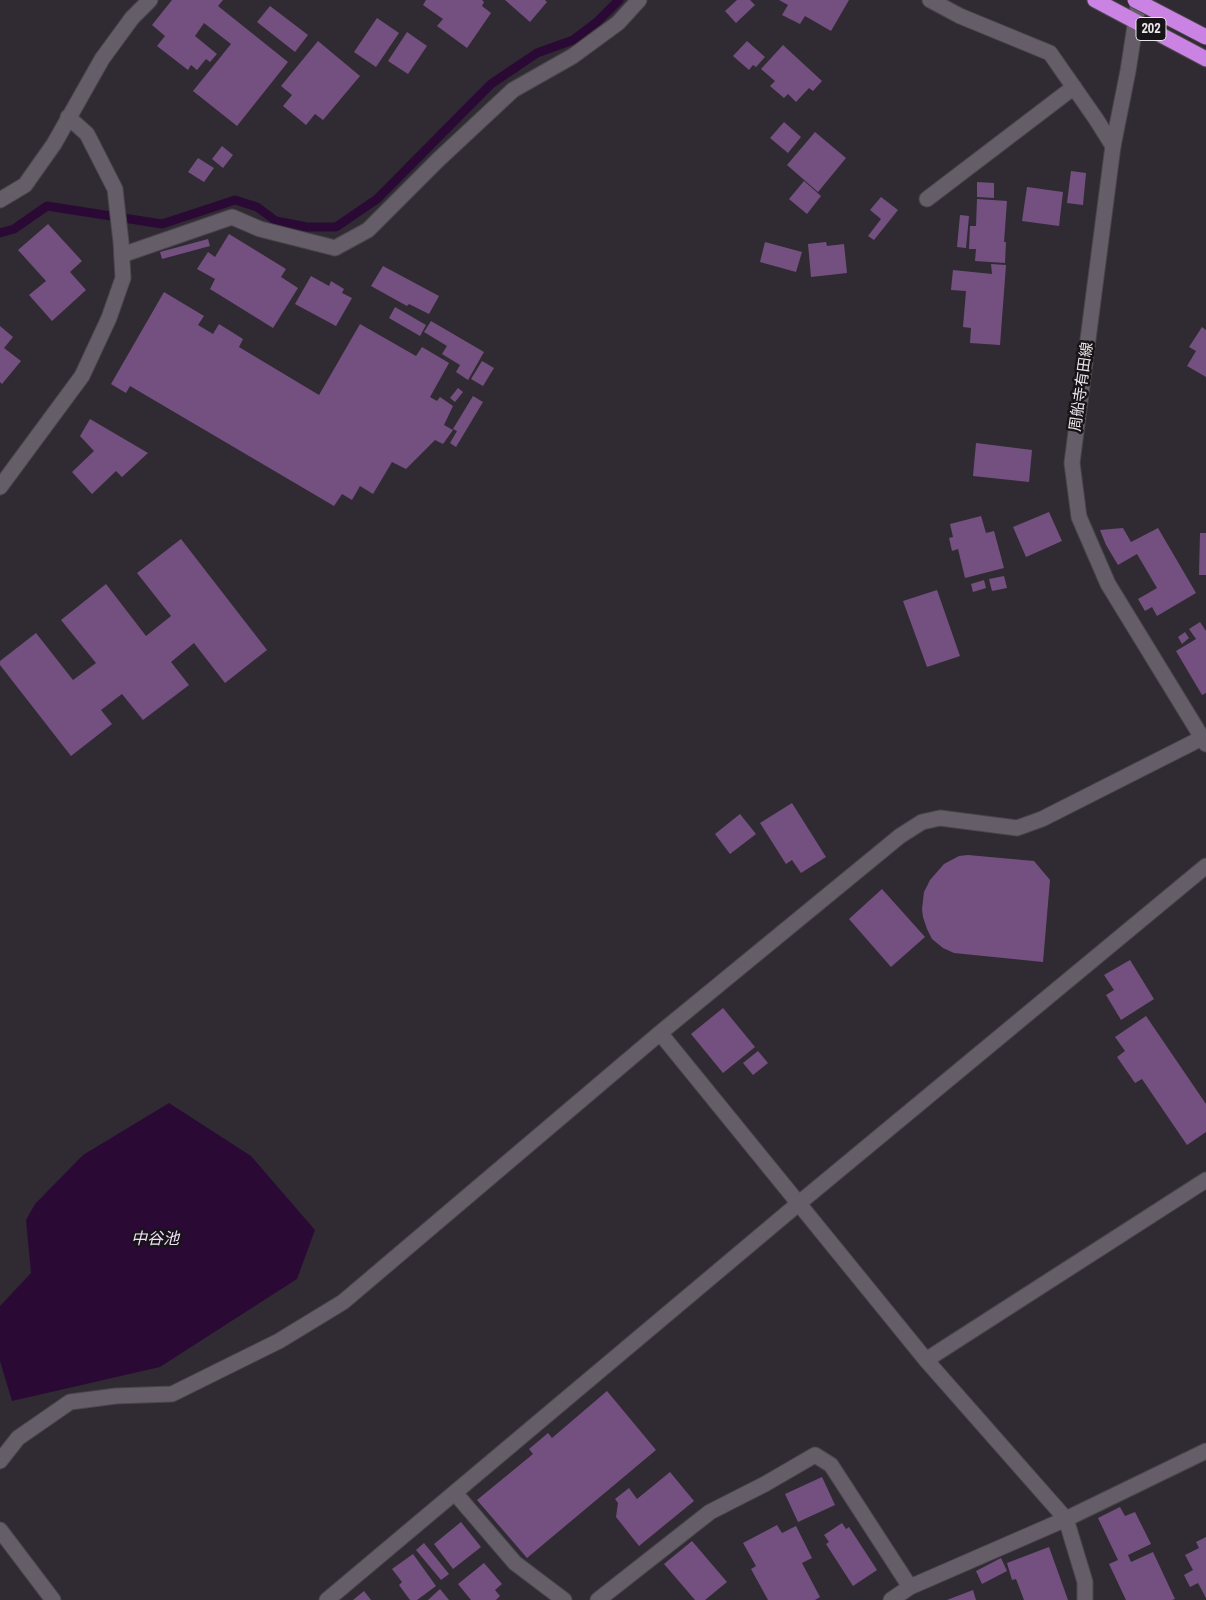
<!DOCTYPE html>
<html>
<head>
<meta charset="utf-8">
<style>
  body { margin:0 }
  canvas { display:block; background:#302a32 }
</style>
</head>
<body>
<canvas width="1206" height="1600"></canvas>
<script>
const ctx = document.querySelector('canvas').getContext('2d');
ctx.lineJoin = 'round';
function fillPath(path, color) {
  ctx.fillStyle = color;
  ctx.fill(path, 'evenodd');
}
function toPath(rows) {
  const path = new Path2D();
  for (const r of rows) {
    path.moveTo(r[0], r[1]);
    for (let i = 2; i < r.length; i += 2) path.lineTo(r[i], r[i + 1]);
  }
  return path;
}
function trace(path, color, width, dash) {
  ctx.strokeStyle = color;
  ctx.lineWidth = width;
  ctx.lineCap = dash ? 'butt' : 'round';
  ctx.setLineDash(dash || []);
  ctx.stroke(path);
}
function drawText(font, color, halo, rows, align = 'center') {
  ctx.font = font + ' "Archivo Narrow","Noto Sans JP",sans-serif';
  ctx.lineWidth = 5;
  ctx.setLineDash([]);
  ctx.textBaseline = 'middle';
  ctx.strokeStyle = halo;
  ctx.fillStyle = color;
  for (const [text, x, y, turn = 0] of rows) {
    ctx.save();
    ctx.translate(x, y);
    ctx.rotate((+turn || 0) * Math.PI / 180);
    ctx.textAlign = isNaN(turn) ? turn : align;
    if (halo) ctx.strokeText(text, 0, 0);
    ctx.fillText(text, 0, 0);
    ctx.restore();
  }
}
fillPath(toPath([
  [169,1103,251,1156,315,1230,297,1279,160,1367,12,1401,0,1361,0,1306,31,1273,26,1220,35,1204,83,1155]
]), '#2a0a35');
trace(toPath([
  [0,233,14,229,47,206,162,224,235,200,257,207,276,221,307,227,336,227,377,199,491,84,537,53,573,40,598,21,619,0]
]), '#2a0a35', 9);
fillPath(toPath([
  [172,0,223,0,218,6,288,62,237,126,193,91,231,44,204,23,195,36,217,54,210,62,206,59,197,70,191,65,188,70,157,46,165,36,152,25],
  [426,0,482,0,484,2,482,6,491,13,467,48,437,26,443,19,423,5],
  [505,0,545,0,547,2,530,22],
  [737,0,750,0,755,5,736,23,725,11],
  [779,0,849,0,831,31,805,16,800,24,782,15,788,5],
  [270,6,308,35,295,52,257,22],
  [377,18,399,33,376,67,354,52],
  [407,32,427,46,408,74,388,61],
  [318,41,360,76,323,120,315,114,306,125,283,106,292,95,281,86],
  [747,41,765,57,756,67,753,65,749,70,733,56],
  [783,45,822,81,813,91,809,88,796,102,788,94,784,98,770,86,775,81,761,69],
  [784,122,801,137,788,153,770,138],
  [815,132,846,158,818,192,787,165],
  [222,146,233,155,223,168,212,159],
  [198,158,214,168,204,182,188,172],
  [1071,171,1086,173,1083,205,1067,203],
  [804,181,821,196,807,214,789,199],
  [977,182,994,183,994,198,977,197],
  [1027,187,1063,192,1059,226,1022,221],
  [881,197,898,210,874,240,868,236,881,219,870,210],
  [977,199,1007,201,1004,242,1006,242,1005,263,975,261,976,249,969,249,970,226,976,226],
  [960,215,969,216,966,248,957,247],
  [48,224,82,261,70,272,86,290,52,321,29,295,46,281,18,250],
  [229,234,286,269,281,277,298,288,273,328,210,289,215,279,197,269,208,252,215,257],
  [208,239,210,246,162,259,160,252],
  [765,242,802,252,796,272,760,262],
  [826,242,827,246,844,244,847,273,811,277,808,244],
  [991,264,1006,265,1000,345,970,343,971,328,963,327,966,291,951,290,953,270,992,274],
  [383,266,439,296,429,314,409,304,407,306,371,286],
  [311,276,329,286,331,281,344,289,342,293,352,298,336,326,295,304],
  [164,292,204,316,198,325,213,334,219,324,243,339,239,347,319,395,360,324,416,356,422,347,449,363,430,397,437,401,440,397,453,406,444,425,453,430,443,444,435,440,406,469,392,462,373,494,360,486,352,500,342,494,334,506,130,386,126,393,111,384],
  [395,307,426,325,420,336,389,318],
  [431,321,484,352,468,380,456,372,460,365,442,354,447,346,424,332],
  [0,326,13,337,4,348,21,361,2,384,0,382],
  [1202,327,1206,330,1206,377,1187,366,1196,351,1189,347],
  [482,361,494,368,483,386,471,379],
  [458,388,463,392,455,402,450,398],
  [473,396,483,402,456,447,450,443,457,431,453,429],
  [90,419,148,453,122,477,116,471,92,494,72,472,94,451,80,436],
  [976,443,1032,450,1029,482,973,476],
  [1049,512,1062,541,1026,557,1013,527],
  [981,516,986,533,994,531,1004,568,965,578,958,549,952,551,949,538,953,537,950,524],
  [1123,528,1131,542,1158,528,1196,593,1157,616,1152,607,1145,611,1138,599,1157,588,1137,554,1118,565,1106,545,1100,530],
  [1200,533,1206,533,1206,575,1199,575],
  [181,539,267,650,225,683,194,643,171,662,189,685,143,720,122,694,101,710,112,724,71,756,0,665,0,661,36,633,73,680,96,663,61,620,106,584,146,636,171,616,137,573],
  [1004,576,1007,588,992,591,989,579],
  [984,580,986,588,973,592,971,584],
  [937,590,960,656,927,667,903,601],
  [1200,622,1206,631,1206,693,1202,695,1176,651,1196,639,1189,629],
  [1185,632,1189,638,1182,644,1178,637],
  [792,803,826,857,801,873,792,860,786,864,760,823],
  [740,814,756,834,730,854,715,834],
  [968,855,1034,861,1050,880,1043,962,954,953,943,948,932,939,927,929,923,917,922,909,924,892,930,880,944,864,959,856],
  [882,889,925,937,891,967,849,919],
  [1130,960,1154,999,1121,1020,1106,995,1114,990,1104,975],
  [723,1008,755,1047,723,1073,691,1034],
  [1146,1016,1206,1104,1206,1132,1187,1145,1142,1079,1135,1083,1117,1057,1125,1051,1115,1037],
  [758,1051,768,1063,753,1075,743,1063],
  [607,1391,656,1450,527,1558,477,1500,533,1454,529,1449,548,1433,552,1438],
  [670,1472,694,1501,639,1546,616,1517,618,1503,615,1499,629,1488,637,1499],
  [822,1477,835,1505,798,1522,785,1494],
  [1120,1507,1125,1516,1135,1512,1151,1544,1128,1555,1131,1562,1153,1552,1175,1599,1172,1600,1126,1600,1109,1564,1118,1560,1098,1518],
  [461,1522,481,1547,453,1569,434,1544],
  [842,1523,846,1529,849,1527,877,1570,853,1586,826,1544,829,1542,824,1535],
  [777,1525,782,1533,796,1526,812,1558,802,1563,820,1597,815,1600,768,1600,751,1569,756,1566,743,1543],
  [1206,1537,1206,1598,1198,1583,1190,1587,1184,1575,1193,1570,1185,1555,1199,1548,1196,1542],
  [692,1541,727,1582,705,1600,695,1600,664,1564],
  [424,1543,449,1574,441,1580,416,1550],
  [1049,1547,1068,1600,1024,1600,1016,1579,1012,1580,1007,1563],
  [413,1554,436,1586,417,1600,410,1600,399,1585,402,1582,392,1569],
  [1001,1558,1007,1571,982,1584,976,1571],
  [484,1563,502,1584,495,1590,500,1596,496,1600,471,1600,458,1584],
  [440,1589,449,1600,428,1600],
  [973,1590,976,1600,947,1600],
  [364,1591,371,1600,353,1600]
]), '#73507f');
const street = toPath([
  [930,0,960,16,1050,53,1096,119,1113,146],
  [927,199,1074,87],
  [122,255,232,217,260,229,335,248,368,230,438,160,513,90,573,56,618,23,639,0],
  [660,1033,926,1360,1066,1519,1085,1582,1085,1600],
  [926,1360,1206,1180],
  [0,1461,18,1438,70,1402,116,1396,172,1394,279,1341,343,1302,660,1033,900,836,922,822,940,818,1017,828,1042,819,1202,738],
  [455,1493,515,1563,564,1600],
  [0,1530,53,1600],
  [327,1600,798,1204,1206,866],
  [598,1600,710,1512,765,1484,815,1455,831,1465,910,1587],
  [891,1600,910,1587,1066,1519,1206,1451]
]);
const secondary = toPath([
  [1139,0,1128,71,1113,146,1072,463,1079,517,1108,584,1206,744],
  [0,200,25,185,54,144,102,59,132,18,150,0],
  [0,487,82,376,109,318,123,278,121,242,115,189,87,134,68,117]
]);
const highway = toPath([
  [1095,0,1206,59]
]);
trace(street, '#4a454c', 17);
trace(secondary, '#4a454c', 17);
trace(highway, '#4a454c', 17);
trace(street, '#655e68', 15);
trace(secondary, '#655e68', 15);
trace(highway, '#ca83e3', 15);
const highwayBridge = toPath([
  [1135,0,1206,37]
]);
trace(highwayBridge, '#4a454c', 17, []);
trace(highwayBridge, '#ca83e3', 15);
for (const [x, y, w] of [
  [1151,29,30]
]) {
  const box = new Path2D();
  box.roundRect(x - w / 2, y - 11.5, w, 23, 4);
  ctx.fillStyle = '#161417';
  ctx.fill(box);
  trace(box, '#eae6eb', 1);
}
drawText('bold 14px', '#eae6eb', null, [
  ["202",1151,29]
]);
drawText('15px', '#eae6eb', '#161417', [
  ["周船寺有田線",1082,387,-82]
]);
drawText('italic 16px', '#f1dcf9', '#161417', [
  ["中谷池",155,1240]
]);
</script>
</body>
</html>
